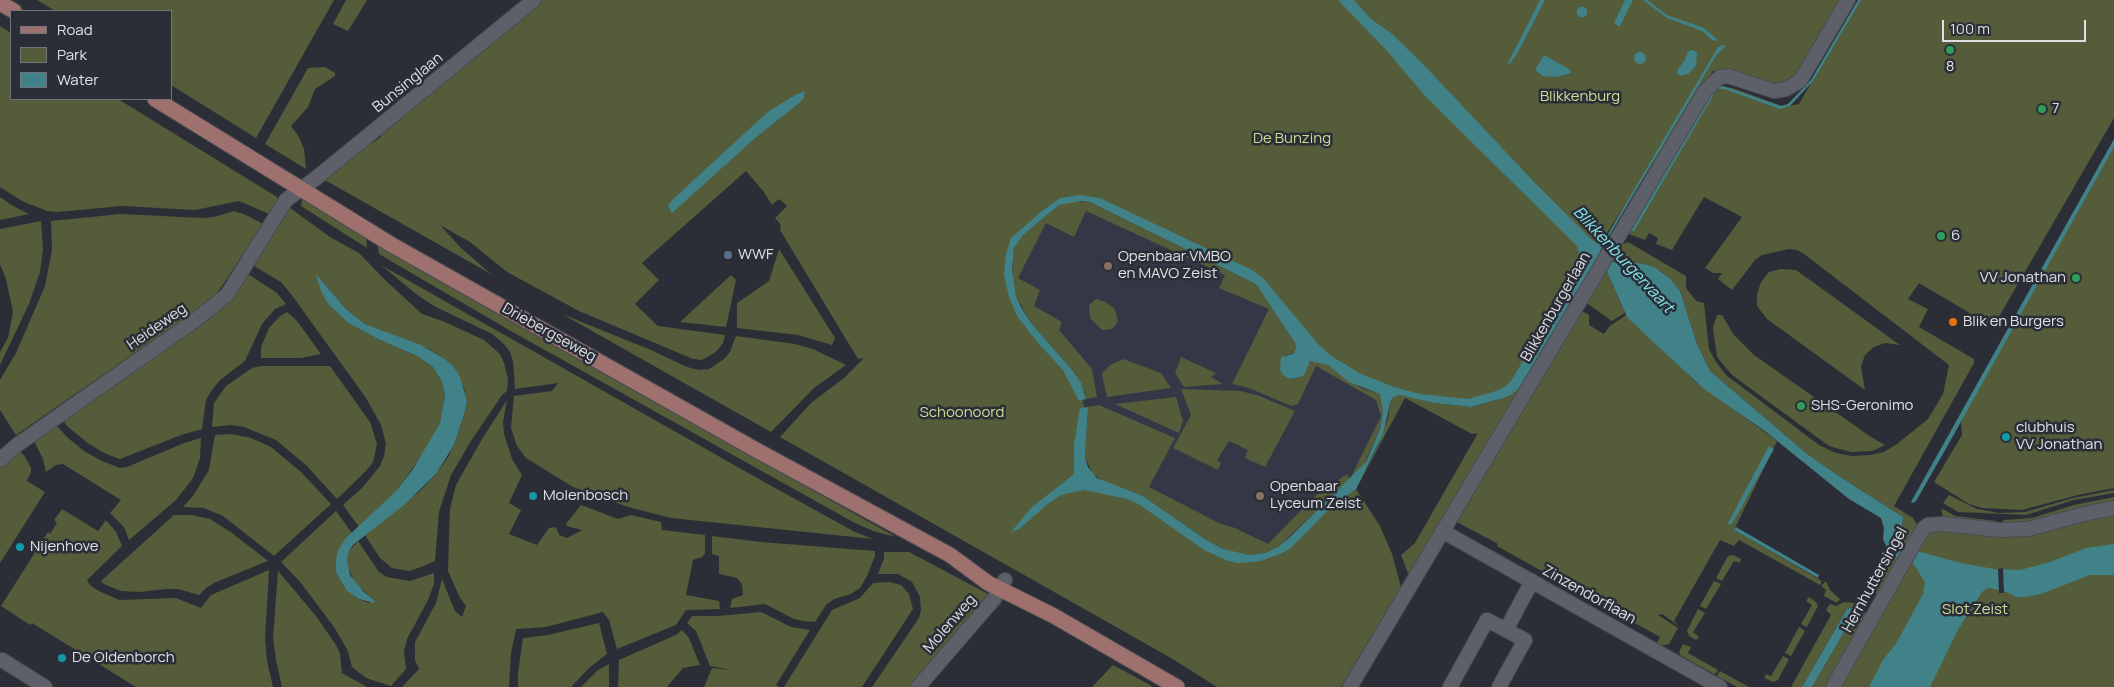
<!DOCTYPE html>
<html>
<head>
<meta charset="utf-8">
<style>
  body { margin:0 }
  #map { position:relative; width:2114px; height:687px; overflow:hidden; background:#2c2e37; font-family:Manrope,sans-serif }
  canvas { display:block }
  .legend { position:absolute; left:10px; top:10px; width:162px; height:90px; box-sizing:border-box; background:#2c2e37; border:1px solid #73757d; margin:0; padding:6px 9px; list-style:none; font-size:15px; color:#dee0e5 }
  .legend li { display:flex; align-items:center; gap:10px; height:25px }
  .legend b { width:25px; border:1px solid #73757d }
  .scale { position:absolute; left:1942px; top:20px; width:144px; height:22px; box-sizing:border-box; border:2px solid #dee0e5; border-top:0; padding-left:6px; font-size:15px; line-height:18px; white-space:nowrap; color:#dee0e5; -webkit-text-stroke:4px #2c2e37; paint-order:stroke }
</style>
</head>
<body>
<div id="map">
<canvas width="2114" height="687"></canvas>
<ul class="legend">
<li><b style="height:6px;background:#9e716f"></b>Road</li>
<li><b style="height:14px;background:#545c3a"></b>Park</li>
<li><b style="height:14px;background:#408288"></b>Water</li>
</ul>
<div class="scale">100 m</div>
</div>
<script>
const ctx = document.querySelector('canvas').getContext('2d');
ctx.lineJoin = 'round';
function fillPath(path, color) {
  ctx.fillStyle = color;
  ctx.fill(path, 'evenodd');
}
function toPath(rows) {
  const path = new Path2D();
  for (const r of rows) {
    if (r.length === 3) {
      path.moveTo(r[0] + r[2], r[1]);
      path.arc(r[0], r[1], r[2], 0, 2 * Math.PI);
      continue;
    }
    path.moveTo(r[0], r[1]);
    for (let i = 2; i < r.length; i += 2) path.lineTo(r[i], r[i + 1]);
  }
  return path;
}
function trace(path, color, width, dash) {
  ctx.strokeStyle = color;
  ctx.lineWidth = width;
  ctx.lineCap = dash ? 'butt' : 'round';
  ctx.setLineDash(dash || []);
  ctx.stroke(path);
}
function drawText(font, color, halo, rows, align = 'center') {
  ctx.font = font + ' Manrope,sans-serif';
  ctx.lineWidth = 5;
  ctx.setLineDash([]);
  ctx.textBaseline = 'middle';
  ctx.strokeStyle = halo;
  ctx.fillStyle = color;
  for (const [text, x, y, turn = 0] of rows) {
    ctx.save();
    ctx.translate(x, y);
    ctx.rotate((+turn || 0) * Math.PI / 180);
    ctx.textAlign = isNaN(turn) ? turn : align;
    if (halo) ctx.strokeText(text, 0, 0);
    ctx.fillText(text, 0, 0);
    ctx.restore();
  }
}
fillPath(toPath([
  [1074,198,1250,272,1389,391,1359,478,1287,546,1252,559,1138,500,1019,309,1015,237]
]), '#343745');
fillPath(toPath([
  [37,0,334,0,256,138,171,85,171,11,55,11],
  [346,0,367,0,348,31,333,24],
  [542,0,1843,0,1787,94,1721,69,1713,71,1601,242,1516,386,1464,402,1389,391,1323,358,1262,283,1096,201,1074,198,1061,202,1015,237,1008,256,1010,285,1019,309,1077,383,1086,413,1081,463,1089,486,1138,500,1217,552,1252,559,1287,546,1351,485,1354,490,1356,488,1349,480,1278,547,1265,553,1249,555,1235,553,1223,549,1205,539,1143,496,1106,483,1093,474,1085,458,1088,407,1099,405,1175,438,1149,487,1219,523,1235,528,1268,544,1315,496,1347,474,1350,479,1381,416,1376,400,1316,366,1298,404,1291,406,1249,388,1232,384,1269,309,1219,288,1225,275,1086,211,1074,237,1046,223,1018,278,1040,290,1034,306,1062,322,1059,330,1092,369,1097,397,1086,399,1085,393,1072,370,1031,323,1016,296,1013,280,1012,258,1016,243,1022,236,1059,205,1072,201,1090,202,1256,284,1295,343,1296,348,1292,354,1286,355,1283,375,1289,379,1301,377,1310,361,1319,362,1328,365,1361,388,1380,394,1384,405,1380,429,1358,479,1368,465,1378,445,1388,418,1391,400,1394,397,1400,394,1434,403,1471,407,1507,397,1522,385,1409,576,1401,555,1415,543,1478,433,1472,434,1405,398,1356,489,1380,526,1392,554,1401,587,1341,687,1217,687,1171,658,780,437,811,403,844,378,864,358,858,359,780,230,781,225,775,218,787,206,779,199,772,205,764,192,746,171,642,263,659,280,635,304,658,326,725,335,723,343,716,352,702,360,693,359,579,311,507,272,470,242,440,225,461,248,491,274,323,179,370,141,372,143,381,137,380,134],
  [1859,0,2114,0,2114,118,1993,327,1919,283,1908,299,1928,309,1919,327,1974,359,1974,363,1894,506,1913,518,1917,524,1905,545,1901,537,1903,517,1836,474,1806,453,1710,371,1697,344,1680,291,1662,272,1648,265,1607,261,1615,247,1628,242,1686,276,1686,288,1696,301,1704,303,1709,349,1716,362,1726,375,1819,445,1836,453,1852,456,1870,455,1884,452,1897,444,1928,419,1943,394,1949,365,1804,254,1797,250,1789,249,1762,255,1755,260,1732,290,1718,279,1722,273,1713,273,1705,268,1742,217,1704,197,1672,250,1656,244,1658,238,1649,233,1645,240,1629,234,1717,86,1733,88,1784,107,1799,104],
  [0,26,11,33,11,99,118,99,277,197,278,201,269,214,239,201,195,210,122,206,57,212,47,211,22,201,0,187],
  [325,67,335,73,335,76,315,89,308,107,291,126,299,137,304,149,306,169,265,144,308,68],
  [2114,143,2114,488,2078,495,2022,510,1982,508,1969,504,1934,482,1962,435,1961,421,1995,354],
  [0,197,13,206,29,214,0,220],
  [302,199,366,236,367,248,301,206],
  [290,208,330,237,359,253,384,279,422,314,445,322,484,340,500,354,504,363,508,379,507,391,502,395,471,441,451,475,439,512,435,561,421,567,409,571,392,568,380,558,365,535,420,491,436,474,448,457,454,445,465,411,467,400,464,388,454,367,445,359,429,349,365,324,346,309,317,275,328,304,348,323,380,340,417,356,433,367,442,382,445,395,440,423,425,451,396,491,359,527,343,505,362,488,380,466,384,456,386,444,381,425,366,398,291,294,281,282,254,266],
  [234,211,246,215,263,224,214,298,16,435,0,410,0,380,16,353,45,286,52,250,51,221,121,214,202,218,214,217],
  [41,221,43,250,40,272,29,304,0,365,0,352,8,338,13,312,6,279,0,264,0,229],
  [377,242,666,408,896,537,873,531,853,522,509,330,379,254],
  [779,249,835,338,832,345,798,335,737,328,737,303,769,281],
  [381,265,766,483,855,532,873,539,671,518,628,507,573,487,526,458,517,446,511,428,514,396,552,391,558,383,515,389,513,361,510,352,504,344,492,334,434,306,416,294],
  [1604,265,1625,313,1612,321,1585,302],
  [1781,269,1796,270,1900,345,1885,343,1874,347,1865,355,1861,366,1865,390,1767,319,1757,306,1757,294,1761,282,1769,272],
  [248,274,277,293,286,304,275,309,262,324,245,361,220,380,212,390,206,400,202,429,181,435,120,459,106,454,89,444,67,426,63,420,226,305,235,295],
  [731,275,736,280,726,327,680,322],
  [1096,299,1106,302,1115,309,1118,322,1112,329,1102,330,1090,318,1089,305],
  [1582,311,1589,315,1589,325,1604,334,1610,326,1626,315,1697,383,1777,441,1734,530,1822,581,1820,585,1739,540,1734,546,1720,540,1674,621,1679,626,1662,614,1658,615,1678,628,1669,644,1660,646,1656,645,1660,637,1497,546,1498,544,1457,522],
  [287,312,297,321,321,354,301,358,261,358,261,347,269,328,280,316],
  [562,314,651,350,687,367,699,370,709,369,724,359,730,352,736,336,795,344,813,349,846,365,814,388,771,432],
  [1717,315,1722,315,1734,335,1754,355,1871,437,1885,445,1872,451,1850,452,1829,446,1732,375,1717,357,1713,328],
  [1181,357,1216,373,1211,377,1223,384,1184,387,1175,373],
  [1123,359,1161,373,1171,388,1107,397,1102,375,1103,372,1110,365],
  [262,366,330,366,370,422,377,444,373,462,366,471,337,499,307,466,276,440,244,427,231,425,212,427,214,403,226,386,252,368],
  [1181,389,1240,391,1257,395,1295,411,1265,467,1245,458,1248,450,1229,441,1217,460,1221,463,1218,470,1173,448,1191,415],
  [1176,397,1183,421,1179,433,1115,404],
  [507,400,503,422,504,434,512,459,522,475,509,503,521,510,509,534,537,545,549,528,556,527,559,535,567,538,582,530,567,526,566,524,581,505,618,519,631,515,661,522,662,530,705,535,705,553,702,557,693,560,686,595,719,601,720,609,686,610,676,625,617,649,609,620,603,612,546,627,516,629,511,653,509,687,402,687,419,669,415,660,415,642,436,603,442,579,455,611,462,617,466,606,460,598,448,571,450,509,456,485,482,439],
  [56,425,68,438,84,451,102,461,120,468,127,467,184,443,201,438,200,458,193,478,176,500,129,540,124,527,110,513,121,500,63,464,56,465,46,472,43,459,34,441],
  [231,434,251,438,271,447,301,472,331,504,274,556,223,516,204,508,183,507,193,496,209,470,215,435],
  [19,451,24,455,31,468,31,472,27,481,45,492,0,563,0,468],
  [2114,490,2114,493,2074,500,2026,515,1958,512,1943,503,1949,495,1977,509,1999,513,2025,512,2073,498],
  [2114,497,2114,504,2041,522,2002,523,2004,520,2032,518,2074,505],
  [1941,508,1955,516,1996,521,1992,524,1943,518],
  [62,509,98,531,106,520,116,532,122,546,87,580,90,585,99,591,119,600,176,598,201,608,211,595,269,570,265,638,267,661,273,687,136,687,32,623,30,625,1,606,48,532,50,534,57,523,54,520],
  [336,511,352,533,346,538,347,591,359,599,369,603,374,600,355,583,348,567,347,559,349,551,358,541,379,572,387,577,410,581,434,573,434,584,428,600,407,639,404,651,406,669,391,686,366,678,352,667,348,651,334,627,301,583,281,562],
  [2114,513,2114,687,1840,687,1922,538,1932,530,2004,534],
  [174,515,192,515,210,519,232,533,268,561,216,582,206,588,199,595,178,589,166,589,140,592,121,591,104,584,101,581],
  [712,536,761,542,875,551,875,556,867,576,860,588,851,594,834,599,826,605,815,622,803,621,794,619,765,604,730,608,732,599,743,595,742,584,737,578,719,574,719,556,712,554],
  [884,552,909,552,990,595,916,687,872,687,919,618,921,610,920,597,912,582,898,574,878,574,884,558],
  [1733,555,1741,559,1740,563,1734,561,1722,581,1716,578,1728,556],
  [1893,555,1899,558,1879,597,1871,589],
  [278,571,316,616,336,645,340,654,342,673,367,687,282,687,276,660,273,638],
  [1714,581,1721,584,1706,609,1700,606],
  [1826,581,1830,590,1840,599,1838,602,1835,602,1824,596,1826,590,1821,586],
  [873,583,889,582,901,585,909,594,913,609,862,687,784,687,832,610,860,598],
  [1809,597,1816,602,1818,606,1807,627,1801,624,1812,605,1806,601],
  [1844,602,1856,603,1855,607,1847,609,1802,687,1791,687,1831,615,1826,610,1830,604,1836,606],
  [1698,609,1705,613,1693,632,1699,637,1696,640,1689,636,1687,631],
  [1856,609,1869,614,1829,687,1812,687,1854,615,1857,612],
  [761,612,791,627,810,630,776,685,780,687,704,687,712,668,732,670,710,666,696,631,687,623,692,616,718,616],
  [599,623,607,654,589,668,571,687,518,687,518,673,523,638,548,635],
  [1799,627,1805,631,1791,656,1785,653],
  [682,630,689,638,700,665,683,668,667,687,618,687,619,660,676,635],
  [1683,644,1691,647,1688,653,1718,670,1716,673,1714,674,1680,655,1679,652],
  [1783,656,1789,659,1778,680,1773,682,1764,678,1766,674,1771,676],
  [609,664,609,687,581,687,598,670],
  [1113,665,1150,685,1152,687,1092,687],
  [1720,671,1747,686,1749,687,1737,687,1717,676]
]), '#545c3a');
fillPath(toPath([
  [1338,0,1354,0,1371,19,1391,33,1423,64,1536,184,1592,240,1597,243,1601,242,1608,234,1718,47,1722,45,1726,46,1717,54,1600,251,1603,256,1607,261,1611,262,1630,262,1648,265,1656,268,1669,278,1680,291,1697,344,1710,371,1806,453,1836,474,1903,517,1901,537,1908,546,1917,551,1961,563,1994,569,2020,570,2050,562,2086,548,2114,544,2114,575,2090,575,2041,594,2024,597,2016,597,2007,592,1990,588,1986,589,1982,592,1959,628,1930,687,1869,687,1883,660,1897,642,1923,594,1925,582,1913,563,1896,557,1888,550,1883,539,1884,528,1881,518,1849,499,1766,432,1704,389,1651,340,1627,317,1604,265,1596,260,1522,385,1516,391,1507,397,1471,407,1434,403,1400,395,1394,397,1391,400,1383,434,1356,489,1328,510,1291,548,1282,553,1261,561,1238,563,1228,561,1204,550,1140,505,1127,499,1084,490,1061,495,1050,502,1019,529,1011,532,1031,508,1074,474,1074,445,1080,408,1088,407,1085,458,1088,467,1097,478,1143,496,1205,539,1223,549,1249,555,1265,553,1278,547,1290,537,1366,462,1380,429,1383,411,1380,394,1349,382,1328,365,1310,361,1305,374,1301,377,1289,379,1283,375,1280,370,1281,357,1293,354,1296,348,1295,343,1256,284,1090,202,1081,201,1059,205,1022,236,1014,248,1012,269,1016,296,1021,307,1031,323,1072,370,1081,383,1086,399,1079,401,1063,370,1038,343,1017,316,1009,297,1004,275,1006,254,1011,238,1042,211,1060,198,1080,195,1100,198,1252,270,1263,278,1319,345,1330,355,1359,373,1394,387,1420,394,1468,399,1496,391,1506,386,1513,378,1574,272,1579,254,1577,246,1425,96,1388,52],
  [1540,0,1545,0,1517,54,1509,65,1508,63],
  [1625,0,1633,0,1620,26,1618,26,1614,23],
  [1643,0,1647,0,1667,15,1704,28,1717,39,1717,41,1712,40,1702,31,1667,18],
  [1858,0,1861,0,1813,81,1790,106,1780,109,1724,89,1717,89,1634,231,1630,232,1714,89,1720,85,1781,106,1788,104,1811,80],
  [1582,12,5.5],
  [1693,50,1697,53,1696,66,1688,74,1680,76,1677,73,1678,69,1685,60,1688,51],
  [1640,58,6],
  [1544,55,1569,69,1571,73,1557,77,1543,76,1535,70],
  [805,91,804,98,799,103,754,139,672,213,668,206,671,201,747,131,769,111,795,95],
  [2114,139,2114,147,1948,445,1916,501,1913,503,1911,502],
  [316,274,346,309,365,324,421,345,445,359,454,367,460,377,467,400,465,411,454,445,436,474,404,505,353,545,349,551,347,559,350,575,363,591,374,600,374,603,359,599,347,591,336,572,336,560,338,550,346,538,396,491,413,469,440,423,445,395,442,382,433,367,417,356,380,340,348,323,328,304,321,291],
  [1769,446,1774,449,1732,524,1729,525,1728,523],
  [1736,527,1819,575,1818,578,1734,530],
  [1855,607,1856,615,1854,615,1812,687,1802,687,1847,609]
]), '#408288');
fillPath(toPath([
  [2003,568,2004,593,1999,593,1998,569]
]), '#2c2e37');
const minor = toPath([
  [0,460,17,445,194,321,227,295,286,200,315,179,534,0],
  [1442,531,1720,687],
  [1506,630,1532,581],
  [2,660,45,687],
  [918,687,994,599,1005,580],
  [1350,687,1705,91,1720,77,1728,76,1774,91,1786,89,1800,81,1848,0],
  [1450,687,1487,620,1525,640,1499,687],
  [1833,687,1915,542,1924,528,1928,525,1943,524,2000,530,2028,529,2088,513,2114,508]
]);
const major = toPath([
  [0,3,14,11],
  [155,99,392,245,758,451,950,555,988,583,1054,616,1177,687]
]);
trace(minor, '#494b52', 16);
trace(major, '#494b52', 17);
trace(minor, '#5d6069', 14);
trace(major, '#9e716f', 15);
for (const [x, y, r, color] of [
  [1950,50,5,"#2e9e5b"],
  [2042,109,5,"#2e9e5b"],
  [1941,236,5,"#2e9e5b"],
  [728,255,5,"#5c6f8a"],
  [1108,266,5,"#8d6e63"],
  [2076,278,5,"#2e9e5b"],
  [1953,322,5,"#e8710a"],
  [1801,406,5,"#2e9e5b"],
  [2006,437,5,"#0f9aa8"],
  [533,496,5,"#0f9aa8"],
  [1260,496,5,"#8d6e63"],
  [20,547,5,"#0f9aa8"],
  [62,658,5,"#0f9aa8"]
]) {
  const dot = new Path2D();
  dot.arc(x, y, r, 0, 2 * Math.PI);
  ctx.fillStyle = color;
  ctx.fill(dot);
  trace(dot, '#2c2e37', 2);
}
drawText('15px', '#dee0e5', '#2c2e37', [
  ["8",1950,67,"center"],
  ["7",2052,109],
  ["6",1951,236],
  ["WWF",738,255],
  ["Openbaar VMBO",1118,257],
  ["en MAVO Zeist",1118,274],
  ["VV Jonathan",2066,278,"right"],
  ["Blik en Burgers",1963,322],
  ["SHS-Geronimo",1811,406],
  ["clubhuis",2016,428],
  ["VV Jonathan",2016,445],
  ["Openbaar",1270,487],
  ["Lyceum Zeist",1270,504],
  ["Molenbosch",543,496],
  ["Nijenhove",30,547],
  ["De Oldenborch",72,658]
], 'left');
drawText('15px', '#dee0e5', '#2c2e37', [
  ["Bunsinglaan",408,83,-39],
  ["Blikkenburgerlaan",1556,307,-60],
  ["Heideweg",157,327,-35],
  ["Driebergseweg",549,333,29],
  ["Hernhuttersingel",1875,580,-61],
  ["Zinzendorflaan",1589,595,29],
  ["Molenweg",950,624,-49]
]);
drawText('15px', '#ccde94', '#2c2e37', [
  ["Blikkenburg",1580,97],
  ["De Bunzing",1292,139],
  ["Schoonoord",962,413],
  ["Slot Zeist",1975,610]
]);
drawText('italic 16px', '#80e8f1', '#2c2e37', [
  ["Blikkenburgervaart",1623,260,47]
]);
</script>
</body>
</html>
